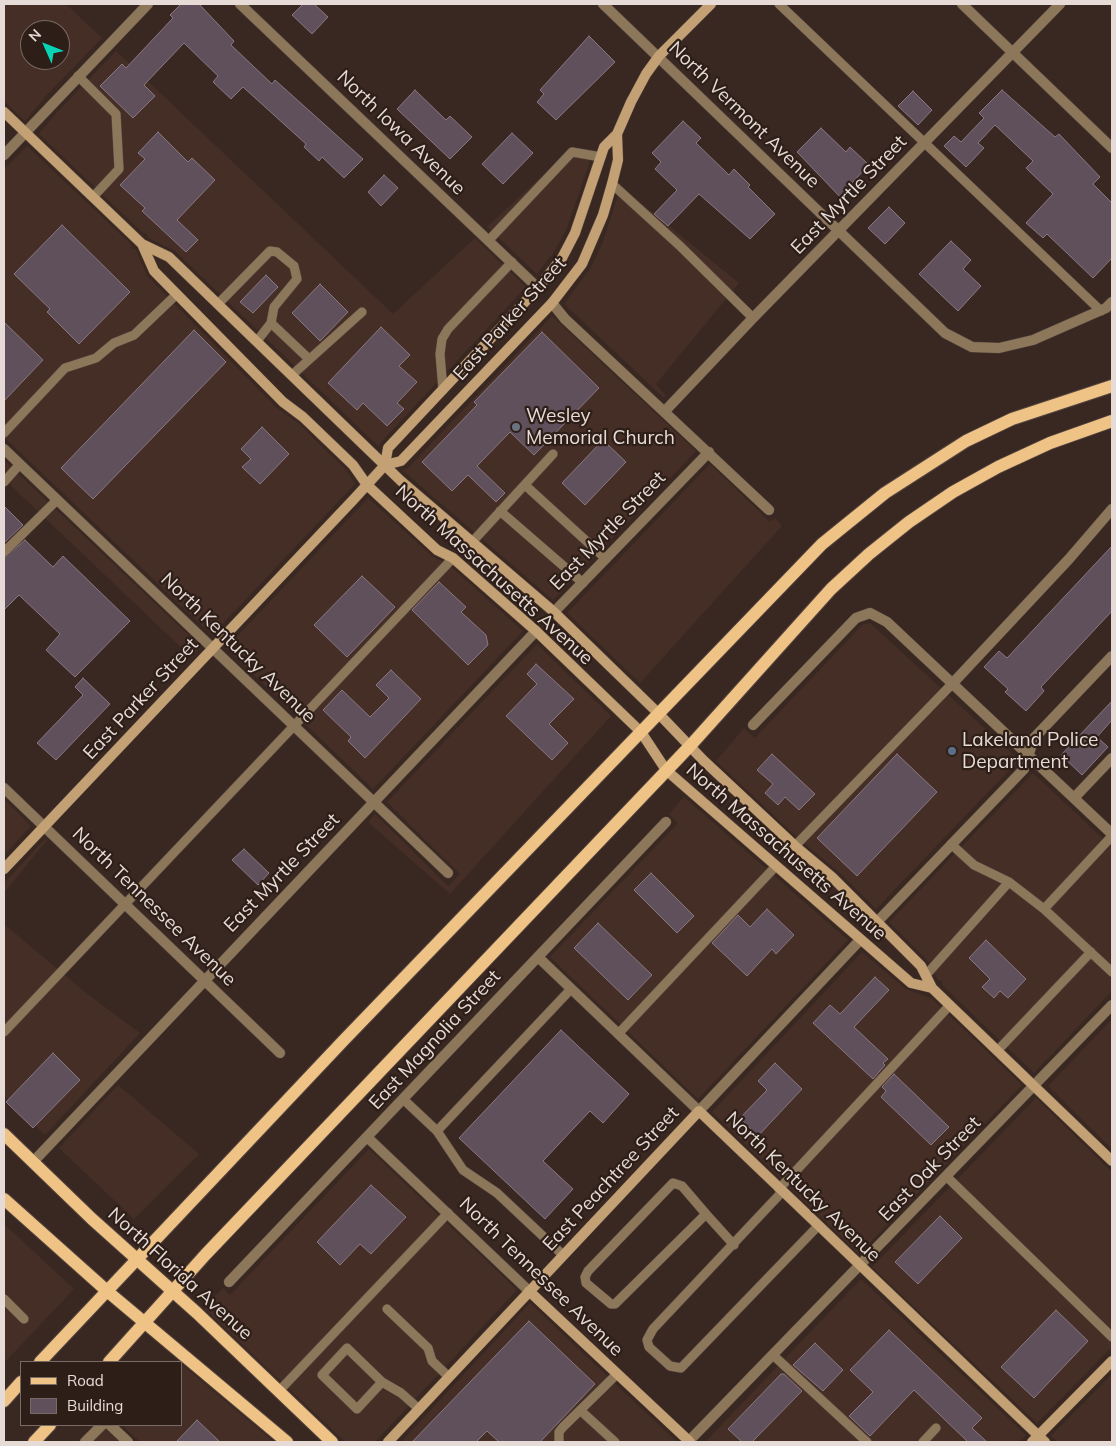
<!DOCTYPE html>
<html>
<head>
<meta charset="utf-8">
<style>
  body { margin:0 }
  #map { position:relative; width:1116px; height:1446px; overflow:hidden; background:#392822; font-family:Mulish,sans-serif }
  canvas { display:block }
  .frame { position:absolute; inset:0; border:5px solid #e6dbd6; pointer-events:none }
  .legend { position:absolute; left:20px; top:1361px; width:162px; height:65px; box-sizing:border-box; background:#2e1e18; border:1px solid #786a64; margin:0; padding:6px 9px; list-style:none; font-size:15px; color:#e6dbd6 }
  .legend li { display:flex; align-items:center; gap:10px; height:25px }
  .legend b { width:25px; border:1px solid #786a64 }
  .north { position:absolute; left:20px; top:20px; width:50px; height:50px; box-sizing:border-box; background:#2e1e18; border:1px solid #786a64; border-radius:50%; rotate:314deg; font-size:14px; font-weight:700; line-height:20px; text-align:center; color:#e6dbd6 }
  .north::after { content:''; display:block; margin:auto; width:18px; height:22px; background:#08d5b5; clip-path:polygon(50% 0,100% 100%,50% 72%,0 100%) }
</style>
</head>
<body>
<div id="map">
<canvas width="1116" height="1446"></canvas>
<div class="frame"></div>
<ul class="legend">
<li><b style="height:6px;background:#efc286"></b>Road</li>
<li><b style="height:14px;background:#60505b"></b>Building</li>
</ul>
<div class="north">N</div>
</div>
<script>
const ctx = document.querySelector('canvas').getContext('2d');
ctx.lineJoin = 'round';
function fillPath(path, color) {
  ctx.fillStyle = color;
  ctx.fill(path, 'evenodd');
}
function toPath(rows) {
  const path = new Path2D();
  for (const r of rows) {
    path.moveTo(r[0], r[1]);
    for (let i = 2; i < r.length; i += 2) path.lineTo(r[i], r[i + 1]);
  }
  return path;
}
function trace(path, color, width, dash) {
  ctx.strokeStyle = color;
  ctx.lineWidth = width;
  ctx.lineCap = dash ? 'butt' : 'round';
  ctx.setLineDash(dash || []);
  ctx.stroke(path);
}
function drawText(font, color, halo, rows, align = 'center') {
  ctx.font = font + ' Mulish,sans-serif';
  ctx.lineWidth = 4.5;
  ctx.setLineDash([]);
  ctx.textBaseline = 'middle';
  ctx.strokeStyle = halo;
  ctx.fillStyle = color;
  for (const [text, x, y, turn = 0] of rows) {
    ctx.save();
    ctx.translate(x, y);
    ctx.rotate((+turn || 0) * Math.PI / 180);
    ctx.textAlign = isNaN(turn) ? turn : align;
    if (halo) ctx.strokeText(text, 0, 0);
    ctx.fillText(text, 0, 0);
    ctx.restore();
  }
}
fillPath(toPath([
  [4,4,66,4,102,38,44,98,25,121,4,101],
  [30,30,60,30,60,60,30,60],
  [116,51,393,314,475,238,526,287,381,442,379,447,175,251,149,238,146,233,144,234,39,134,58,111],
  [27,146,132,245,131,248,136,250,148,277,277,408,298,423,346,470,355,484,212,635,4,437,4,169],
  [573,147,590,161,567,228,554,252,537,274,487,227],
  [621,187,739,283,656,384,666,396,664,398,564,304,590,269,602,244],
  [552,316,696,451,553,600,402,470,408,468],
  [4,460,201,647,191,657,4,479],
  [710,464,770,522,775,518,782,526,640,683,567,613],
  [368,498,432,556,449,565,523,631,373,789,226,648],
  [870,623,1018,759,1016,763,876,909,838,871,800,840,716,761,744,728,755,738,862,625],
  [537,644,611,716,450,894,368,822,375,814,448,886,460,874,387,802],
  [1033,773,1112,847,1112,991,1034,1073,942,985,942,981,938,980,927,960,889,922],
  [684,797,848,940,698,1099,550,957,678,823,669,814],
  [4,799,31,826,4,855],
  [45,839,47,840,4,893,4,883],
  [4,924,86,993,140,1033,45,1135,4,1096],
  [862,952,906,989,931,998,1022,1085,859,1254,712,1112],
  [1112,1019,1112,1149,1048,1086],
  [118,1085,199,1154,134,1219,59,1148],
  [1036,1098,1112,1172,1112,1347,1037,1423,872,1267],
  [369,1149,517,1290,375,1442,345,1442,204,1308,223,1288,230,1295],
  [4,1224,74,1289,4,1363],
  [861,1279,1026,1435,1019,1442,705,1442],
  [530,1303,676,1441,401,1442],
  [181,1364,274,1442,140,1442,122,1425,181,1425],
  [1112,1374,1112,1442,1058,1442,1051,1436],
  [102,1425,129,1442,85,1442]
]), '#452e25');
const building = toPath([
  [181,4,199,4,234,41,231,45,272,84,275,80,363,159,344,178,322,157,319,161,304,147,306,144,243,87,231,99,213,82,218,76,184,43,144,85,155,96,133,118,100,86,122,64,126,68,173,18,170,15,181,4],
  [303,4,314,4,328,17,312,34,292,15,303,4],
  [589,36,615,62,556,120,537,102,544,94,540,90,589,36],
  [415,90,446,120,450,116,472,137,450,159,397,109,415,90],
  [1002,90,1055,137,1059,134,1100,177,1093,184,1112,203,1112,258,1093,278,1047,234,1043,238,1026,223,1053,194,1026,168,1033,161,995,125,978,143,984,148,966,167,944,146,954,136,961,142,984,118,979,113,1002,90],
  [913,91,932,110,918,125,898,106,913,91],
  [683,121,701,138,696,143,729,175,734,169,750,185,748,187,775,214,750,239,699,194,668,226,654,214,677,190,655,169,661,162,652,153,683,121],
  [821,128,846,152,850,147,869,165,848,187,852,191,843,200,797,152,821,128],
  [158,132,188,162,192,158,215,180,177,220,198,240,186,252,142,211,145,208,120,185,145,159,138,153,158,132],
  [512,133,533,153,503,184,482,164,512,133],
  [384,175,398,188,381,206,368,192,384,175],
  [889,207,905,223,885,244,868,228,889,207],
  [62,225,130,292,79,344,47,312,50,309,14,274,62,225],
  [951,241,971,260,963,269,981,286,958,311,919,274,951,241],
  [266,275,278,287,253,313,240,302,266,275],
  [320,284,348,312,320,341,292,313,320,284],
  [4,322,43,360,4,401,4,322],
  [381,327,410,355,399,366,417,382,397,403,404,409,387,426,363,403,357,410,328,383,381,327],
  [194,330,226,362,93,499,61,468,194,330],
  [542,332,599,388,534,455,510,432,477,466,505,493,496,502,468,475,452,491,422,462,477,405,474,402,542,332],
  [262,427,289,454,260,484,242,467,251,459,241,449,262,427],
  [603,440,626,462,585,505,562,483,603,440],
  [4,506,23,525,4,543,4,506],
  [25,540,53,567,63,556,130,621,75,677,46,650,60,634,19,595,4,610,4,558,25,540],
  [1112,546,1112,611,1041,687,1044,691,1026,711,1005,692,1008,689,984,667,999,651,1007,658,1112,546],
  [362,576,395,607,347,657,314,625,362,576],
  [439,582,466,607,461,612,486,635,488,645,468,665,412,610,439,582],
  [536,664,574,699,549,724,568,743,552,760,506,716,537,684,527,674,536,664],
  [391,670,421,699,365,758,348,741,351,737,323,710,342,690,370,717,389,698,376,685,391,670],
  [83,678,110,704,56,760,37,743,83,695,75,687,83,678],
  [1112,701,1112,720,1097,737,1108,747,1082,775,1061,755,1112,701],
  [772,754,815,794,799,810,785,797,778,805,765,793,773,784,757,770,772,754],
  [897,754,937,792,857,876,817,838,897,754],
  [244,849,269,873,258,885,232,860,244,849],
  [651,873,694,916,677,933,634,890,651,873],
  [767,909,794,935,776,954,772,949,747,976,712,943,738,915,750,927,767,909],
  [598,923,652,975,628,1000,574,948,598,923],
  [986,940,1026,979,1008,998,1000,991,994,998,982,987,990,979,969,958,986,940],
  [875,977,889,990,854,1027,888,1059,883,1063,885,1065,873,1079,813,1023,830,1005,840,1014,875,977],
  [561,1030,629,1094,603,1123,590,1111,543,1161,573,1189,545,1219,459,1138,561,1030],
  [53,1053,80,1080,33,1128,6,1102,53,1053],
  [775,1063,802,1089,758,1136,740,1118,767,1090,758,1081,775,1063],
  [894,1074,949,1127,931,1145,881,1097,886,1091,882,1087,894,1074],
  [371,1185,406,1217,371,1254,360,1244,340,1265,317,1242,371,1185],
  [940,1216,962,1238,918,1284,895,1262,940,1216],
  [1056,1310,1088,1341,1034,1398,1001,1367,1056,1310],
  [529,1321,595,1384,540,1442,499,1442,487,1431,476,1442,412,1442,529,1321],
  [889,1330,982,1418,972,1428,987,1442,968,1442,914,1390,870,1436,849,1416,873,1392,850,1370,889,1330],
  [815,1343,843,1370,823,1391,793,1365,815,1343],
  [781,1374,784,1374,802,1391,752,1442,742,1442,728,1429,781,1374],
  [197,1420,220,1442,176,1442,197,1420]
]);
fillPath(building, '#60505b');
trace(building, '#897783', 1);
const lane = toPath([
  [779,4,1101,311],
  [78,76,116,114,119,169,93,197],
  [612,184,680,246,753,318],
  [489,240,572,152,601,157],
  [218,304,270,251,277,252,294,266,297,279,274,307,271,323],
  [257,341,271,323,309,359],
  [292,375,362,312],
  [443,390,440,354,442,339,448,329,512,262],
  [4,433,65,368,96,358,114,343,134,335,177,294],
  [4,482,20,464],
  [525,485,606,559],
  [500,511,583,583],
  [473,541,553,454],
  [4,552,57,500],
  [951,844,974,865,1009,882,1044,909,1112,972],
  [795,846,952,684],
  [1044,909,1112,836],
  [926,975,1009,882],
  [4,1032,453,558],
  [618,1034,776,866],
  [998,1050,1091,952],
  [403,1099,437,1131,463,1170,497,1193,563,1255],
  [437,1131,571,989],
  [946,1176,1112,1337],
  [779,1189,950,1005],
  [782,1192,653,1329,647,1340,649,1347,670,1366,681,1368,818,1226],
  [706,1214,682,1186,673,1183,588,1271,585,1277,586,1283,611,1304,615,1304,706,1214,734,1245],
  [4,1299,24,1319],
  [387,1309,428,1348,432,1361,449,1377],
  [773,1355,867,1442],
  [382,1382,357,1409,322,1375,347,1348,382,1382,401,1393,419,1409],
  [279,1391,448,1213],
  [580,1410,615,1442],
  [559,1442,559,1432,563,1427,617,1374],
  [923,1442,936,1428]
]);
const street = toPath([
  [240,4,538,288],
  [603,4,945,333,972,347,999,348,1033,340,1106,308,1112,302],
  [962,4,1112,148],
  [4,155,148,4],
  [552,303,565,319,769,510],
  [665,411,753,318,1060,4],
  [4,449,448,873],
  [554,612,709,452],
  [952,684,1069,559,1112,509],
  [753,725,856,618,870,613,887,622,1112,834],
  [4,788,280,1053],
  [1074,798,1112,758],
  [877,922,1024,769,1034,738,1112,656],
  [538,957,699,1111,860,940],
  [367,1137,529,1291],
  [33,1162,536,631],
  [229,1282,666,822],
  [110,1425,128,1442],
  [85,1442,102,1425],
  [688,1442,1112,1005]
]);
const secondary = toPath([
  [4,112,142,244,169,257,401,481,554,612,659,714,703,760,795,846,832,877,921,966,932,988,1112,1161],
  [142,244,154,271,283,402,303,417,353,465,367,485,437,550,453,558,536,631,641,732,666,770,911,983,932,988],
  [385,465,401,461,552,303,582,264,603,215,612,184,618,160,617,134],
  [4,869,354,499,385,465,388,448,538,288,562,258,575,233,604,147,617,134,631,102,646,74,659,56,711,4],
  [529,1291,690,1442],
  [388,1442,699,1111,1045,1442],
  [1032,1442,1112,1361]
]);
const primary = toPath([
  [4,1134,92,1219,197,1313,332,1442],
  [4,1199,107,1291,287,1442],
  [40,1362,343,1041,822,544,885,493,966,441,1012,419,1112,386],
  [109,1362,206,1254,690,746,831,589,869,554,909,522,953,492,998,467,1050,443,1112,421],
  [4,1401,21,1382],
  [34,1442,50,1425]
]);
trace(lane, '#55453f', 10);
trace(street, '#55453f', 11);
trace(secondary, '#55453f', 11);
trace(primary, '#55453f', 14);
trace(lane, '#8d775b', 9);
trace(street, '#8d775b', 10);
trace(secondary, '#c4a174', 10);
trace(primary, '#efc286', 12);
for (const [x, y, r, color] of [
  [516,427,5,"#6b7280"],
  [952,751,5,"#5c6f8a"]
]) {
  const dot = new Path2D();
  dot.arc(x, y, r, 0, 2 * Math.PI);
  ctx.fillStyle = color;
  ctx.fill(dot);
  trace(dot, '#2e1e18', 2);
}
drawText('19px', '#e6dbd6', '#2e1e18', [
  ["North Vermont Avenue",744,115,44],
  ["North Iowa Avenue",401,133,44],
  ["East Myrtle Street",849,195,-46],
  ["East Parker Street",510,319,-48],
  ["East Myrtle Street",608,531,-46],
  ["North Massachusetts Avenue",494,575,42],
  ["North Kentucky Avenue",238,648,44],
  ["East Parker Street",141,699,-47],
  ["North Massachusetts Avenue",786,852,41],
  ["East Myrtle Street",282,873,-46],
  ["North Tennessee Avenue",154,907,44],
  ["East Magnolia Street",435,1040,-47],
  ["East Oak Street",930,1169,-46],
  ["East Peachtree Street",611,1179,-47],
  ["North Kentucky Avenue",803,1187,44],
  ["North Florida Avenue",180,1274,42],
  ["North Tennessee Avenue",541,1277,44]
]);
drawText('19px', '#e6dbd6', '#2e1e18', [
  ["Wesley",526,416],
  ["Memorial Church",526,438],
  ["Lakeland Police",962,740],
  ["Department",962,762]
], 'left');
</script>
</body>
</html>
